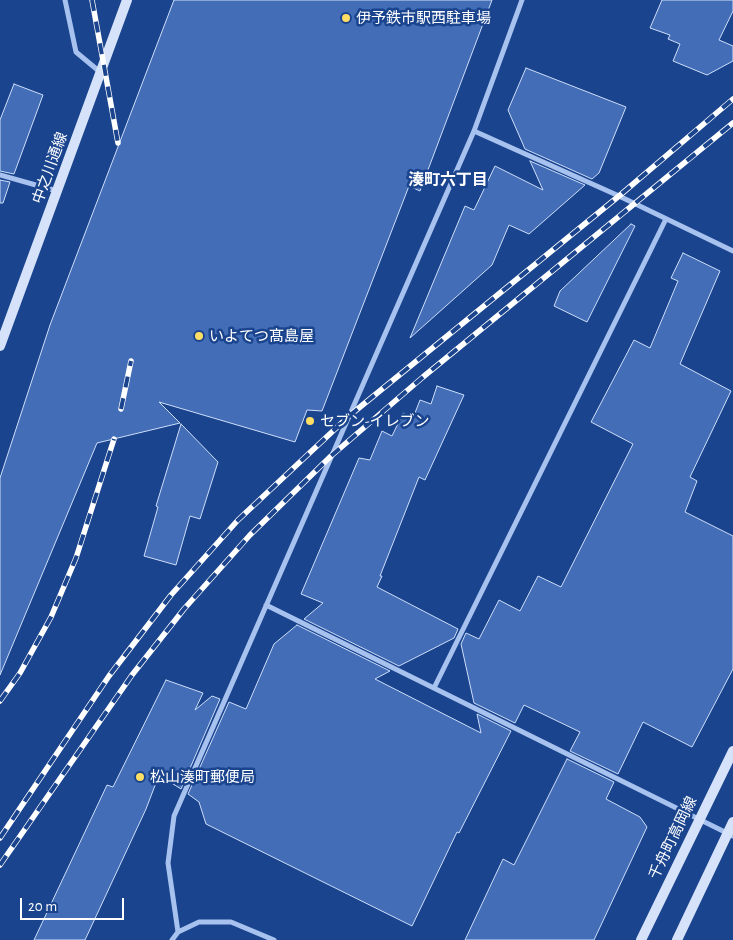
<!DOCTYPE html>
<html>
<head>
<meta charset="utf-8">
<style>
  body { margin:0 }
  #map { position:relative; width:733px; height:940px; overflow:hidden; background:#1a448e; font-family:"Alegreya Sans",sans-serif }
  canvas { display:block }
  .scale { position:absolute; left:20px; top:898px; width:104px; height:22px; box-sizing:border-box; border:2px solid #fff; border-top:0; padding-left:6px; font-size:15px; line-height:18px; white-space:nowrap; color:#fff; -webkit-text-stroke:4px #1a448e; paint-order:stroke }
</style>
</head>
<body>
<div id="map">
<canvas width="733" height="940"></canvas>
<div class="scale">20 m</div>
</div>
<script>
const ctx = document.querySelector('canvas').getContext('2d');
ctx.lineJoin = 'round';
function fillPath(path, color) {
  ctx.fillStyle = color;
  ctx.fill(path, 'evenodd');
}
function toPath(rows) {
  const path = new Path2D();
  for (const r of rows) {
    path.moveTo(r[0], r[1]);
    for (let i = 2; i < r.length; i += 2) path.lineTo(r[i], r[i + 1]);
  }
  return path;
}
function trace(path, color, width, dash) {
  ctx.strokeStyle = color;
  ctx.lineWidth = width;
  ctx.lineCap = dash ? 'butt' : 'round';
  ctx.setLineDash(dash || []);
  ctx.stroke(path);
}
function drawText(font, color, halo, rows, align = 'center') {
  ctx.font = font + ' "Alegreya Sans","Noto Sans JP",sans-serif';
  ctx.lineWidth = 5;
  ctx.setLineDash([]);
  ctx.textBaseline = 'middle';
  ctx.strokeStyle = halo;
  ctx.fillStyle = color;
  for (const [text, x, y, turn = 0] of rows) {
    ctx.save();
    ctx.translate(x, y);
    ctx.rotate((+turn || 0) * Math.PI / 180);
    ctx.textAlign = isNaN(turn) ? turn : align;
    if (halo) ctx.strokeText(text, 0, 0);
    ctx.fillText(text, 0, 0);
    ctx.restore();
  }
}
const building = toPath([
  [174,0,492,0,420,191,409,186,322,411,307,410,295,442,159,402,180,423,97,443,0,675,0,478,50,325,174,0],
  [662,0,733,0,733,11,719,40,733,46,733,61,707,75,673,61,680,44,668,39,670,35,650,28,662,0],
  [526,68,626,107,599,173,592,179,525,149,508,110,526,68],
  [14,84,43,95,14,174,0,171,0,120,14,84],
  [530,161,585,185,529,234,509,225,492,265,410,338,465,206,474,210,495,166,543,190,530,161],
  [0,180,10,182,3,203,0,203,0,180],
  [631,224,635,226,587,322,554,306,560,291,631,224],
  [683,253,720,271,680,364,731,391,690,477,697,481,685,512,733,536,733,669,692,747,643,722,618,774,570,751,580,732,524,705,515,723,474,703,461,644,466,633,479,639,499,600,520,611,538,576,561,587,633,444,591,422,634,340,650,348,678,281,671,278,683,253],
  [437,386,464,395,425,480,419,477,380,576,382,576,377,587,458,629,454,638,399,666,304,619,323,603,301,594,359,458,370,460,382,431,392,436,403,413,413,418,420,400,431,404,437,386],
  [181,424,218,462,200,519,190,516,176,565,144,556,158,507,156,506,181,424],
  [297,625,390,671,375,679,481,733,477,714,511,731,459,833,457,832,412,926,206,824,199,802,188,794,229,702,246,709,274,644,297,625],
  [166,680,203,693,195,710,212,696,220,699,181,789,159,775,146,809,85,940,34,940,107,785,113,787,166,680],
  [567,759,614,782,606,799,640,817,647,827,594,940,465,940,503,859,514,865,567,759]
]);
fillPath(building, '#436eb7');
trace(building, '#cddefa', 1);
trace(toPath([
  [65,0,76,52,100,72],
  [474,131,619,196,733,251],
  [0,175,57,191],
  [266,605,733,836],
  [434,688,666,219],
  [178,932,168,863,174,816,474,131,522,0],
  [172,940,178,932,199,922,231,922,274,940]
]), '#a7c2ee', 5);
trace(toPath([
  [0,346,127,0],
  [641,940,733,751],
  [677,940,733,822]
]), '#d5e2fa', 10);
const rail = toPath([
  [92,0,118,143],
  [121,409,131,361],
  [0,701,20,673,51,617,76,558,114,439],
  [0,838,109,676,171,595,238,520,349,416,619,196,733,99],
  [0,865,132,675,184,609,250,535,331,456,423,377,733,123]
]);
trace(rail, '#fff', 5.5);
trace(rail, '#1a448e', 4, [11]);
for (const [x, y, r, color] of [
  [346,18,5,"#ffde65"],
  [199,336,5,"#ffde65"],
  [310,421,5,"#ffde65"],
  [140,777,5,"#ffde65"]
]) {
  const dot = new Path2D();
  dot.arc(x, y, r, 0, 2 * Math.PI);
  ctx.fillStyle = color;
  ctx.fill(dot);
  trace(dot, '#1a448e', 2);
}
drawText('15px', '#fff', '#1a448e', [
  ["伊予鉄市駅西駐車場",356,18],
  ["いよてつ髙島屋",209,336],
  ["セブン-イレブン",320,421],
  ["松山湊町郵便局",150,777]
], 'left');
drawText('15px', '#fff', '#1a448e', [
  ["中之川通線",50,168,-70],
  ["千舟町高岡線",673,838,-64]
]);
drawText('bold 16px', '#fff', '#1a448e', [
  ["湊町六丁目",448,180]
]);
</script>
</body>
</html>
